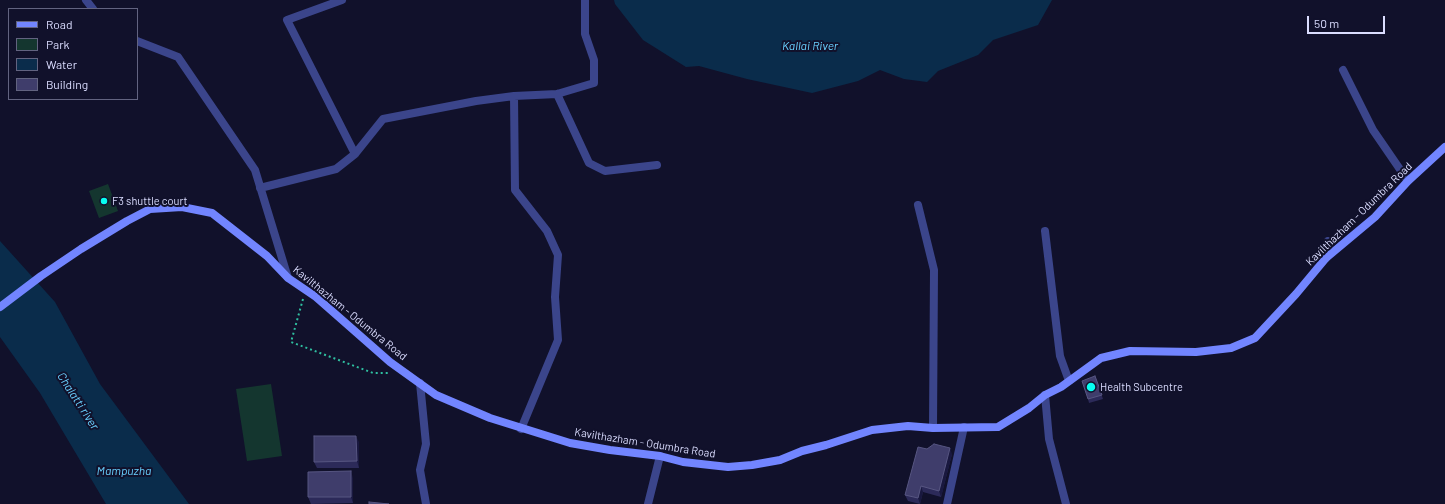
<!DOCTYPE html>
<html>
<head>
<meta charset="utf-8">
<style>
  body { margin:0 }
  #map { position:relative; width:1445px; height:504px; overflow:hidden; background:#11112b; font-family:Barlow,sans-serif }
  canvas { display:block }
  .legend { position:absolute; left:8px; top:8px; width:130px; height:92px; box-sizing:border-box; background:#11112b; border:1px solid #626380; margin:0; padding:5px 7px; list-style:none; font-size:12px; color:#dbddff }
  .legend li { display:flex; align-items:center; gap:8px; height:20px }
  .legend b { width:20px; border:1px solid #626380 }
  .scale { position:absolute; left:1307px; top:16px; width:78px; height:18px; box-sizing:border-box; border:2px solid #dbddff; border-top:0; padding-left:5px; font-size:12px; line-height:14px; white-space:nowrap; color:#dbddff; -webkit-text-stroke:3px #11112b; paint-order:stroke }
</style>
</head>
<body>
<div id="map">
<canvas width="1445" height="504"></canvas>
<ul class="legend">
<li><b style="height:5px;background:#7285ff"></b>Road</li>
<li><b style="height:11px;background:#14362f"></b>Park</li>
<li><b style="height:11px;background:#0a2c4b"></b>Water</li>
<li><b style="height:11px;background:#3f3d6b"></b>Building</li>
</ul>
<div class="scale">50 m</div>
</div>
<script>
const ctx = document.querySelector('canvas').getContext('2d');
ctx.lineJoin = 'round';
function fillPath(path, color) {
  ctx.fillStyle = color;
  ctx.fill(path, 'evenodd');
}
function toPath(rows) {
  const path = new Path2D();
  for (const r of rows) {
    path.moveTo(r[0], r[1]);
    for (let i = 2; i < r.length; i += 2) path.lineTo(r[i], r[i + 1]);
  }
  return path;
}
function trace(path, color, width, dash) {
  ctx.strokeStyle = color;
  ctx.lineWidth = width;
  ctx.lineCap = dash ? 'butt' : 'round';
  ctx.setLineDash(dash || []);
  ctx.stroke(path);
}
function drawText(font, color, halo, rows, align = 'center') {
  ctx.font = font + ' Barlow,sans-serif';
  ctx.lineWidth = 4;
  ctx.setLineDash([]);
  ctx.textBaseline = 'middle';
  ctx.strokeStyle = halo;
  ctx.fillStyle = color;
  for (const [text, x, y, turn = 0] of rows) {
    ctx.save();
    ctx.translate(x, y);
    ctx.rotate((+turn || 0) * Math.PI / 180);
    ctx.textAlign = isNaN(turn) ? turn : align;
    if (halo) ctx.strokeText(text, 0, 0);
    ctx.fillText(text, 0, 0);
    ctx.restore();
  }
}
fillPath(toPath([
  [108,184,118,211,99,218,89,191],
  [271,384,282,456,247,461,236,389]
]), '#14362f');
fillPath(toPath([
  [614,0,1052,0,1038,25,993,40,978,55,938,71,927,82,904,79,880,70,858,81,812,93,747,79,699,66,686,67,643,40,615,4],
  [0,241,55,302,100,384,189,504,106,504,40,393,0,337]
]), '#0a2c4b');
trace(toPath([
  [303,299,291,342,373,373,390,373]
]), '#2fbfa0', 2, [2, 3]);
trace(toPath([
  [86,0,93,9],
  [342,0,287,20,355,154],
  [137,41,178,57,255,170,288,278],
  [1343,70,1373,130,1408,181],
  [557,94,589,163,605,171,657,165],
  [514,96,515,190,547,231,558,255,555,297,558,340,521,429],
  [260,188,336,169,355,154,383,119,476,101,514,96,557,94,594,83,594,60,585,34,585,0],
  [918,205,934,270,933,428],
  [1045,231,1060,356,1069,381],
  [1326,258,1328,241],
  [420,383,426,444,420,470,426,504],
  [1045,395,1049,439,1066,504],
  [648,504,660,456],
  [947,504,964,427]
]), '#3b458b', 8);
trace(toPath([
  [0,307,41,276,81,249,127,221,150,209,182,207,212,213,267,256,288,278,316,297,390,362,436,395,490,418,570,443,610,450,660,456,683,462,728,467,752,465,780,460,802,451,826,445,872,430,908,426,933,428,998,427,1029,408,1045,395,1061,387,1101,358,1130,351,1196,352,1231,348,1255,338,1296,294,1326,258,1375,217,1408,181,1445,147]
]), '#7285ff', 8);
fillPath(toPath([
  [1095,376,1103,399,1089,403,1088,399],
  [359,442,359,468,317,468,314,462],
  [952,454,941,497,923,492,920,504,908,501,905,495],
  [353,478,353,503,311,504,308,497]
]), '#2c2a59');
fillPath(toPath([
  [356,436,359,442,359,468,357,461],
  [950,448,952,454,941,497,939,491],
  [351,471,353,478,353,503,351,497],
  [921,486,923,492,920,504,918,498]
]), '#19183f');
const building = toPath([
  [1095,376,1102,395,1088,399,1082,381,1095,376],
  [314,436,356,436,357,461,314,462,314,436],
  [934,444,950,448,939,491,921,486,918,498,905,495,918,447,927,449,934,444],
  [351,471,351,497,308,497,308,472,351,471],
  [369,502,389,504,369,504,369,502]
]);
fillPath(building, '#3f3d6b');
trace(building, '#575682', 1);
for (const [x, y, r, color] of [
  [104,201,4,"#07fff1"],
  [1091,387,5,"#07fff1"]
]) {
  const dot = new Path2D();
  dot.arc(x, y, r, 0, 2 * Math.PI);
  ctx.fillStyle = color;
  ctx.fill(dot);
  trace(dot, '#11112b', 1.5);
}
drawText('11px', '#dbddff', '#11112b', [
  ["F3 shuttle court",112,201],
  ["Health Subcentre",1100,387]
], 'left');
drawText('11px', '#dbddff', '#11112b', [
  ["Kavilthazham - Odumbra Road",1359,214,-44],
  ["Kavilthazham - Odumbra Road",350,313,39],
  ["Kavilthazham - Odumbra Road",645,443,9]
]);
drawText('italic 12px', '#69d1ff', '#11112b', [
  ["Kallai River",810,46],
  ["Chalatti river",78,401,57],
  ["Mampuzha",124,471]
]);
</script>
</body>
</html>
